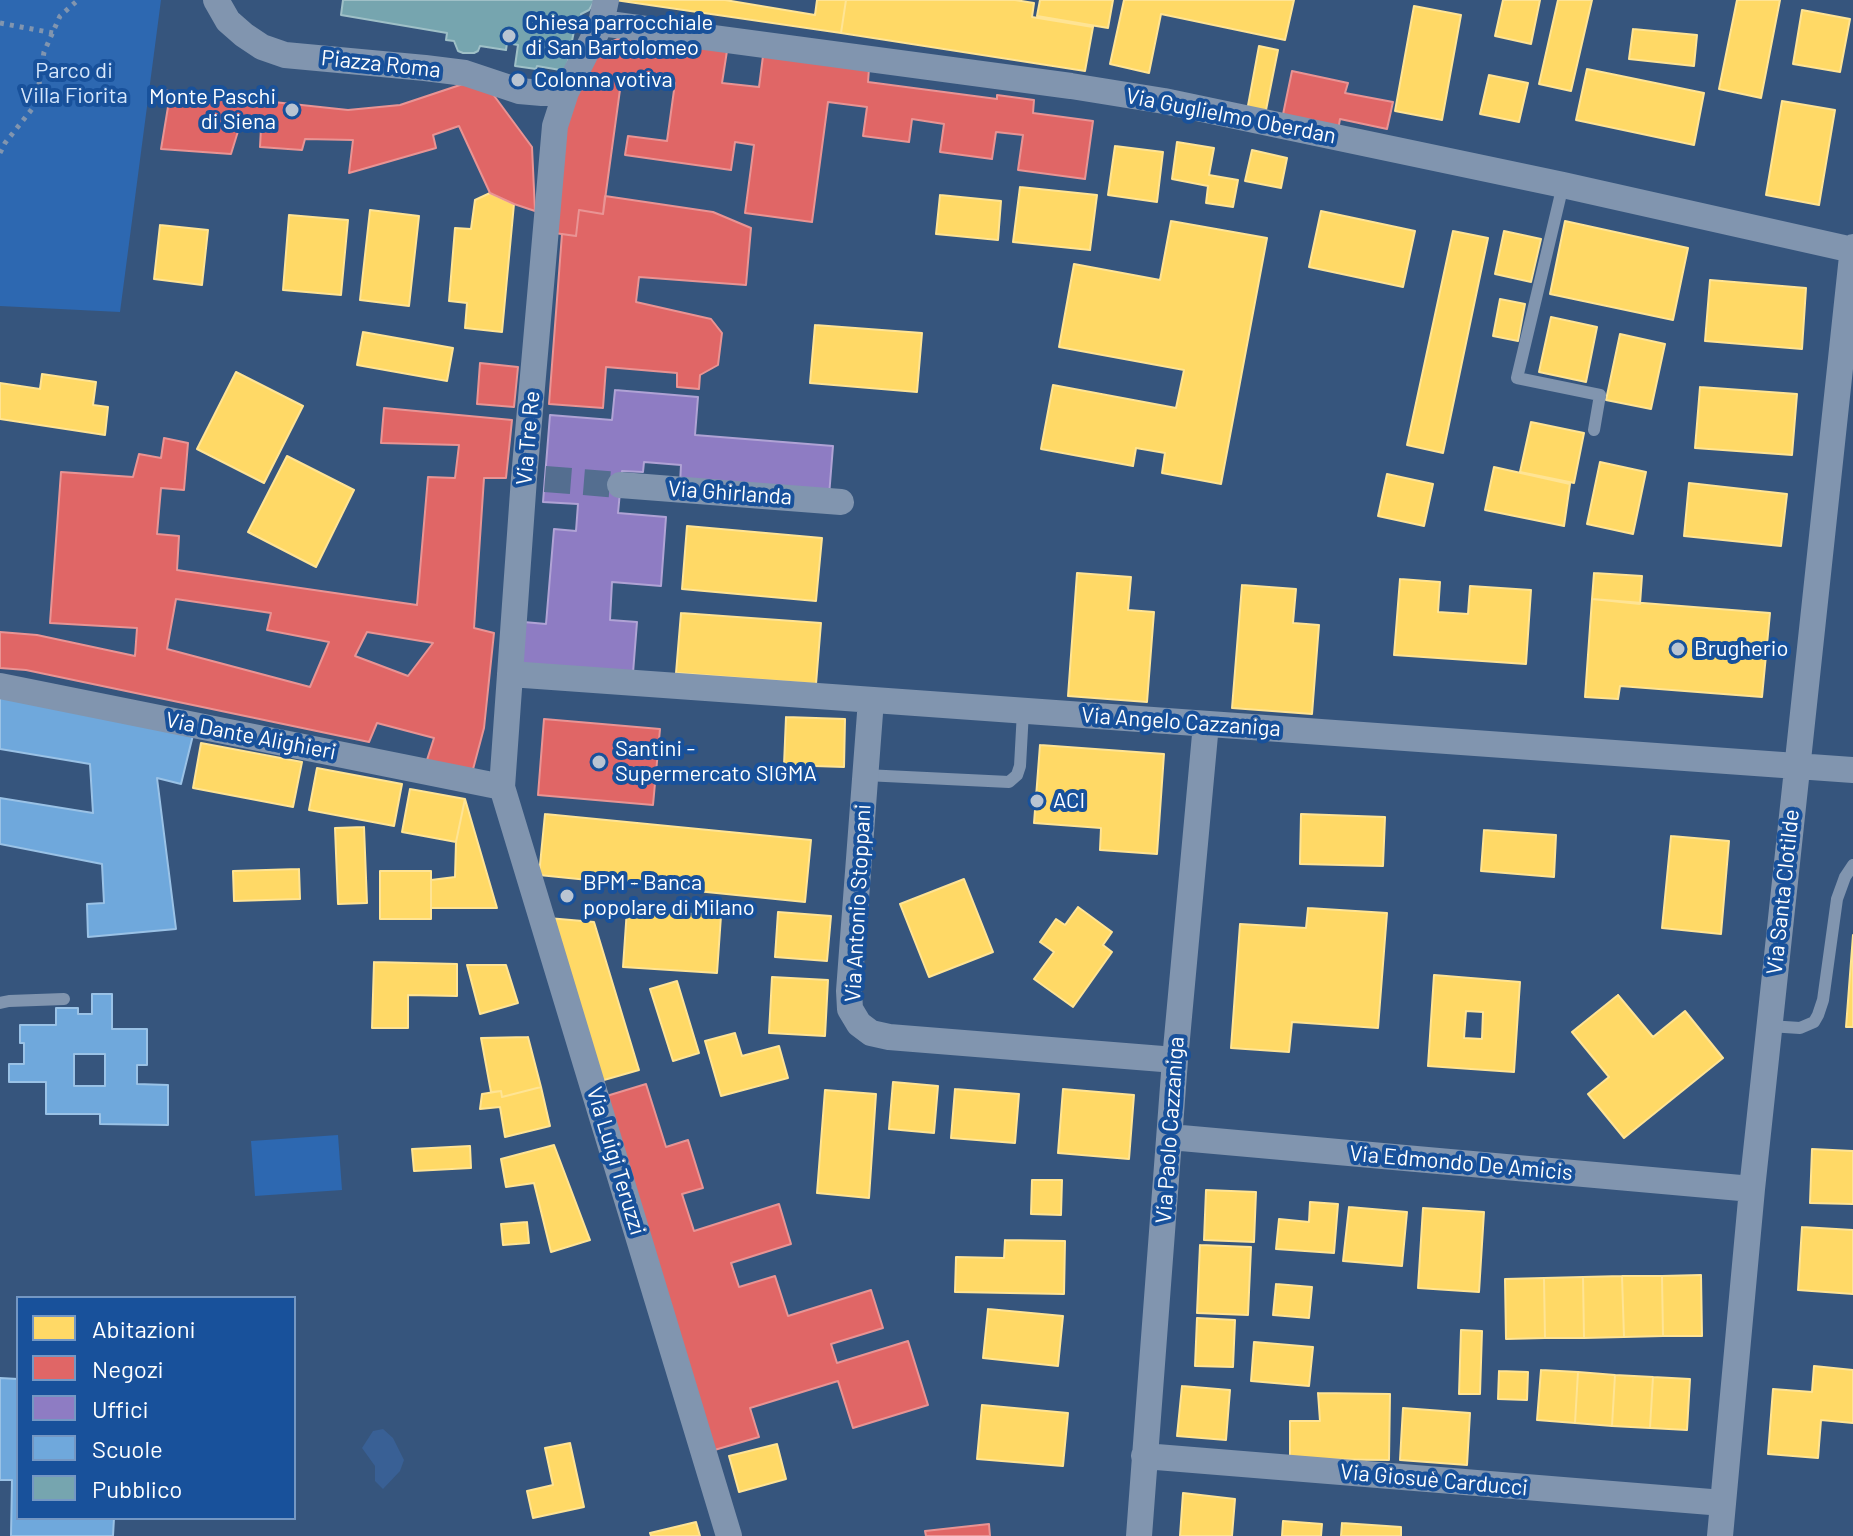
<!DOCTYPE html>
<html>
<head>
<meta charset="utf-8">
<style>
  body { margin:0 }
  #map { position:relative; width:1853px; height:1536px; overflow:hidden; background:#36557d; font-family:Barlow,sans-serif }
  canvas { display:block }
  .legend { position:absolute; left:16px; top:1296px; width:280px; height:224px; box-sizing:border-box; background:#18519b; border:2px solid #7497c3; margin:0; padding:10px 14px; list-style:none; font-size:24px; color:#fff }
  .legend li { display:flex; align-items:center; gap:16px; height:40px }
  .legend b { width:40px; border:2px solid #7497c3 }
</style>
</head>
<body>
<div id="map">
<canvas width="1853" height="1536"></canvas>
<ul class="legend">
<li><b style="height:22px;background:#ffd966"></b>Abitazioni</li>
<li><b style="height:22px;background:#e06666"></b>Negozi</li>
<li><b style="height:22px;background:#8e7cc3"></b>Uffici</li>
<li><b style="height:22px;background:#6fa8dc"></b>Scuole</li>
<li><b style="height:22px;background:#76a5af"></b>Pubblico</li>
</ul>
</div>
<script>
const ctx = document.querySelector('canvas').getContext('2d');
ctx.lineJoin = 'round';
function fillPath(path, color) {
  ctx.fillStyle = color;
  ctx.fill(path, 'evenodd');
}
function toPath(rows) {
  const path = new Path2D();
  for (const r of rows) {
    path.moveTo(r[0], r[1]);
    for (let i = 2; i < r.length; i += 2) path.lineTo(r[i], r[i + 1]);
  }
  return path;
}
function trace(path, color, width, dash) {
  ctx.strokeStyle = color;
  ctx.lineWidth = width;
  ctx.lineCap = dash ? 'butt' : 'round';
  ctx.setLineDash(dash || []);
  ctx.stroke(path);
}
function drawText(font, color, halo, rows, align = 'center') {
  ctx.font = font + ' Barlow,sans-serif';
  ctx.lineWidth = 8;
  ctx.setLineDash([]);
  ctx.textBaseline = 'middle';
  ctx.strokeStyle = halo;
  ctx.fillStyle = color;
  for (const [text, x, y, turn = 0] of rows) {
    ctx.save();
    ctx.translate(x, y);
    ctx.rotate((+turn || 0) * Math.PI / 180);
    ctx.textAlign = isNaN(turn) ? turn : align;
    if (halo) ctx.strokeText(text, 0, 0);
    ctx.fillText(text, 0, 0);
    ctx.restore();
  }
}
fillPath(toPath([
  [0,0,161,0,120,312,0,306],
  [338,1135,342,1190,255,1196,251,1141]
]), '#2d68b1');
fillPath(toPath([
  [383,1429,393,1438,404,1460,400,1471,383,1489,375,1481,375,1466,362,1448,373,1431]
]), '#396095');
const homes = toPath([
  [615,0,725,0,815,15,817,0,846,0,841,33,615,0],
  [846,0,1015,0,1034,3,1032,17,1093,27,1085,71,841,33,846,0],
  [1040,0,1113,0,1108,28,1037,16,1040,0],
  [1124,0,1294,0,1285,40,1161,14,1149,73,1110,64,1124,0],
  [1503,0,1540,0,1531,44,1495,36,1503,0],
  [1558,0,1592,0,1571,91,1539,84,1558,0],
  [1737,0,1780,0,1761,98,1719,89,1737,0],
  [1414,6,1461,15,1442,120,1395,111,1414,6],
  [1802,10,1850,19,1840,72,1793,64,1802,10],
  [1633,29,1697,35,1694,66,1629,59,1633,29],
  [1259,46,1278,50,1265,115,1247,111,1259,46],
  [1587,69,1704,93,1694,145,1576,120,1587,69],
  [1489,75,1528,83,1519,122,1480,114,1489,75],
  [1782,101,1835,110,1819,205,1766,195,1782,101],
  [1177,142,1214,148,1209,175,1238,180,1233,207,1206,203,1208,186,1172,179,1177,142],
  [1115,146,1163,152,1157,202,1108,195,1115,146],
  [1252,150,1287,158,1281,188,1245,181,1252,150],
  [1020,187,1097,195,1090,250,1013,242,1020,187],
  [490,193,514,204,502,332,465,328,467,303,449,301,455,228,471,229,475,200,490,193],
  [940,195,1001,201,998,240,936,234,940,195],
  [370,210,419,216,409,306,360,300,370,210],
  [1321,211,1415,231,1403,287,1309,267,1321,211],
  [289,215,348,220,341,295,283,290,289,215],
  [1171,221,1267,238,1221,484,1162,473,1165,453,1136,448,1133,466,1041,449,1053,385,1176,408,1184,370,1059,347,1074,264,1160,280,1171,221],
  [1565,221,1688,248,1673,320,1550,294,1565,221],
  [160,225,208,230,202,285,154,279,160,225],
  [1453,231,1488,238,1443,453,1407,445,1453,231],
  [1504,231,1541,239,1531,282,1495,274,1504,231],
  [1710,280,1806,288,1802,349,1705,341,1710,280],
  [1500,299,1525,304,1518,341,1493,336,1500,299],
  [1551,317,1597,327,1586,382,1539,372,1551,317],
  [815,325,922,333,917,392,810,383,815,325],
  [363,332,453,348,447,381,357,365,363,332],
  [1620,334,1665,344,1651,409,1606,400,1620,334],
  [236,372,303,406,264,483,197,449,236,372],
  [42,374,96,382,93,405,108,407,105,435,0,419,0,383,40,389,42,374],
  [1700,387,1797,394,1792,455,1695,448,1700,387],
  [1531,422,1584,433,1574,483,1520,472,1531,422],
  [287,456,354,490,316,567,248,532,287,456],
  [1600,462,1646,472,1633,534,1587,524,1600,462],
  [1494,467,1570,484,1564,526,1485,510,1494,467],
  [1387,474,1433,484,1424,526,1378,516,1387,474],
  [1689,483,1787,494,1781,546,1684,536,1689,483],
  [687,526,822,538,816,601,682,589,687,526],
  [1077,573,1131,577,1128,610,1154,612,1147,702,1068,696,1077,573],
  [1594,573,1642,576,1640,604,1592,599,1594,573],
  [1400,579,1440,582,1438,612,1468,614,1470,586,1531,590,1526,664,1394,655,1400,579],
  [1242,585,1296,589,1293,623,1319,625,1312,714,1232,708,1242,585],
  [1592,599,1770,613,1762,697,1620,686,1618,699,1585,697,1592,599],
  [681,613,821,623,816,684,676,673,681,613],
  [786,717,845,719,844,767,784,765,786,717],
  [201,743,302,762,293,807,193,788,201,743],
  [1040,745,1164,754,1157,854,1100,850,1101,828,1034,823,1040,745],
  [317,768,402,784,394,826,309,810,317,768],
  [410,789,465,799,456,842,402,832,410,789],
  [465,799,497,908,431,908,431,880,455,877,456,842,465,799],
  [545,814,811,840,805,902,539,875,545,814],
  [1301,814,1385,817,1383,866,1300,864,1301,814],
  [364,827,367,903,338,904,335,828,364,827],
  [1484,830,1556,835,1554,877,1481,871,1484,830],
  [1671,836,1729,841,1721,934,1662,928,1671,836],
  [299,869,300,899,234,901,233,871,299,869],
  [380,871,431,871,431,919,380,919,380,871],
  [964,879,993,952,929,977,900,904,964,879],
  [1078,907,1112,932,1103,945,1112,952,1073,1007,1034,979,1054,952,1040,942,1056,919,1065,925,1078,907],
  [1308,908,1387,913,1378,1028,1292,1022,1289,1052,1231,1048,1240,924,1306,928,1308,908],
  [627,909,721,916,717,973,623,967,627,909],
  [778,912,831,916,827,961,775,957,778,912],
  [548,918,594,922,639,1070,597,1082,548,918],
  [1853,935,1853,1027,1846,1027,1853,935],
  [374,962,457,964,457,996,408,995,408,1028,372,1028,374,962],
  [467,965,506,965,518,1003,480,1014,467,965],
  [1434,975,1520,982,1514,1072,1428,1066,1434,975],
  [1466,1011,1483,1012,1482,1039,1464,1038,1466,1011],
  [772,977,828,980,825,1036,769,1033,772,977],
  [677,981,699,1053,673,1061,650,989,677,981],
  [1618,995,1653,1037,1685,1011,1723,1058,1624,1138,1588,1094,1609,1077,1572,1032,1618,995],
  [735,1033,742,1056,779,1046,788,1078,721,1096,705,1041,735,1033],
  [528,1037,541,1087,502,1097,501,1091,491,1092,481,1038,528,1037],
  [893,1082,938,1086,934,1133,889,1129,893,1082],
  [541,1087,550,1126,505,1137,500,1107,480,1109,482,1094,501,1091,502,1097,541,1087],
  [955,1089,1019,1094,1015,1143,951,1138,955,1089],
  [1063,1089,1134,1095,1129,1159,1058,1153,1063,1089],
  [825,1090,876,1094,869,1198,817,1193,825,1090],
  [554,1145,590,1240,551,1252,534,1183,506,1187,501,1159,554,1145],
  [470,1146,471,1168,414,1171,412,1149,470,1146],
  [1812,1149,1853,1151,1853,1204,1810,1203,1812,1149],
  [1032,1180,1062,1180,1061,1215,1031,1214,1032,1180],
  [1206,1190,1256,1192,1254,1242,1204,1240,1206,1190],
  [1310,1202,1338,1204,1334,1253,1276,1249,1279,1219,1309,1222,1310,1202],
  [1349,1207,1407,1212,1402,1266,1343,1261,1349,1207],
  [1423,1208,1484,1212,1479,1292,1418,1288,1423,1208],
  [527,1222,529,1243,503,1245,501,1224,527,1222],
  [1802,1227,1853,1230,1853,1294,1798,1290,1802,1227],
  [1005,1240,1065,1241,1064,1294,955,1292,956,1257,1004,1258,1005,1240],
  [1200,1245,1251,1247,1248,1315,1197,1313,1200,1245],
  [1701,1275,1702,1336,1663,1336,1662,1276,1701,1275],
  [1622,1276,1662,1276,1663,1336,1624,1337,1622,1276],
  [1622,1276,1624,1337,1584,1338,1583,1277,1622,1276],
  [1583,1277,1584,1338,1545,1338,1544,1278,1583,1277],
  [1544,1278,1545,1338,1506,1339,1505,1279,1544,1278],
  [1276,1284,1312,1287,1309,1318,1273,1315,1276,1284],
  [988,1309,1063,1316,1058,1366,983,1358,988,1309],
  [1197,1318,1235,1320,1233,1367,1195,1366,1197,1318],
  [1461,1330,1482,1331,1480,1394,1459,1394,1461,1330],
  [1254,1342,1313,1347,1309,1386,1251,1381,1254,1342],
  [1814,1366,1853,1370,1853,1423,1821,1420,1818,1458,1768,1454,1773,1389,1812,1392,1814,1366],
  [1541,1370,1578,1372,1575,1423,1537,1420,1541,1370],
  [1499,1371,1528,1372,1527,1400,1498,1399,1499,1371],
  [1578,1372,1615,1375,1612,1426,1575,1423,1578,1372],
  [1615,1375,1653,1377,1650,1428,1612,1426,1615,1375],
  [1653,1377,1690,1379,1687,1430,1650,1428,1653,1377],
  [1182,1386,1230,1390,1226,1440,1177,1436,1182,1386],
  [1318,1393,1390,1394,1389,1460,1290,1459,1290,1421,1320,1421,1318,1393],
  [982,1405,1068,1413,1063,1466,977,1459,982,1405],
  [1403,1408,1470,1413,1467,1465,1400,1460,1403,1408],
  [570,1443,584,1507,533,1518,527,1491,553,1485,545,1448,570,1443],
  [777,1444,786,1479,739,1492,729,1456,777,1444],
  [1183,1493,1235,1499,1232,1536,1180,1536,1183,1493],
  [1283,1521,1322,1524,1321,1536,1282,1536,1283,1521],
  [696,1522,700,1536,651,1536,650,1533,696,1522],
  [1342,1523,1401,1527,1401,1536,1341,1536,1342,1523]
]);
fillPath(homes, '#ffd966');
trace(homes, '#ffe494', 2);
const shops = toPath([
  [622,37,727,51,722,83,759,87,763,56,869,69,868,82,997,99,997,95,1034,100,1033,113,1093,121,1085,179,1018,170,1023,135,996,132,992,159,940,152,944,124,912,119,909,142,863,136,867,107,828,102,812,222,745,213,754,145,735,142,731,170,625,155,628,136,667,141,675,83,622,75,603,214,579,210,576,236,547,232,561,123,596,49,622,37],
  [1292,71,1348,83,1345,93,1393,102,1387,129,1340,119,1337,136,1281,124,1292,71],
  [481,78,532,147,535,211,514,204,490,193,459,126,433,135,436,148,349,173,353,140,305,139,302,150,260,147,261,128,239,128,231,154,161,149,170,95,162,90,348,110,400,105,481,78],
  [605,196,713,212,751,228,746,285,639,277,636,302,711,319,722,333,718,365,700,375,699,389,677,387,677,373,606,367,603,408,549,404,562,234,576,236,579,210,603,214,605,196],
  [480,363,518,367,514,407,477,404,480,363],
  [384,408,512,420,506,478,484,478,474,628,494,633,484,728,472,773,426,763,434,738,377,723,369,742,26,670,0,668,0,632,37,635,135,656,137,628,50,623,61,472,133,477,139,454,161,458,164,438,188,443,184,490,161,488,157,534,179,536,177,570,417,605,428,477,455,478,459,445,381,443,384,408],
  [176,599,271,613,267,630,329,642,310,687,167,649,176,599],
  [367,632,433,643,408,676,355,656,367,632],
  [544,719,660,729,653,805,538,795,544,719],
  [646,1084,666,1147,688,1140,703,1188,682,1194,694,1231,779,1204,791,1244,731,1263,739,1287,775,1276,788,1316,871,1290,883,1328,831,1344,837,1363,908,1341,928,1405,853,1428,838,1381,750,1408,759,1437,711,1451,600,1098,646,1084],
  [989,1524,990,1536,926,1536,925,1531,989,1524]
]);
fillPath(shops, '#e06666');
trace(shops, '#e99494', 2);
const offices = toPath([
  [615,390,698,397,695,435,833,446,829,496,680,484,681,465,644,462,643,472,622,471,618,513,666,517,661,586,612,582,610,620,637,622,633,673,521,664,524,622,546,624,554,529,576,531,578,504,543,502,550,415,612,420,615,390]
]);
fillPath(offices, '#8e7cc3');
trace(offices, '#b0a3d5', 2);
const schools = toPath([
  [0,693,194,731,181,784,157,778,176,929,88,937,87,904,104,903,102,864,0,844,0,798,93,813,90,764,0,749,0,693],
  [92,994,112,994,112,1029,147,1029,147,1065,137,1065,137,1084,168,1085,168,1125,100,1124,100,1114,46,1114,46,1082,9,1082,9,1064,24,1064,24,1043,20,1043,20,1025,56,1025,56,1008,78,1008,78,1014,92,1014,92,994],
  [74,1054,105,1054,105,1086,74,1086,74,1054],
  [0,1378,18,1379,18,1518,114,1518,113,1536,11,1536,12,1480,0,1480,0,1378]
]);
fillPath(schools, '#6fa8dc');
trace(schools, '#9ac2e6', 2);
const public = toPath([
  [343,0,595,0,589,10,581,14,579,31,574,31,566,71,537,66,536,69,515,66,518,45,507,43,506,50,480,46,478,51,474,53,463,53,458,51,454,41,446,40,447,33,341,15,343,0]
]);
fillPath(public, '#76a5af');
trace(public, '#9fc0c7', 2);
trace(toPath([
  [545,479,620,485]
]), '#546e90', 26, [26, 13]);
trace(toPath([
  [0,23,53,33],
  [0,153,5,143,36,104,44,52,60,16,78,0]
]), '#8195af', 5, [4, 6]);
trace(toPath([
  [1563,185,1517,378,1600,395,1594,430],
  [865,775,1009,782,1017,775,1020,766,1023,711],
  [0,1003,9,1001,64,999],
  [1769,1026,1800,1028,1814,1022,1818,1015,1823,1000,1837,899,1845,877,1853,865]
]), '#8195af', 12);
trace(toPath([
  [216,0,228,21,244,35,262,47,285,55,425,68,465,73,519,91,542,93,566,92],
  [606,0,601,23,566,92,555,126,524,478,502,787,729,1536],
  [601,23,1071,86,1164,101,1563,185,1853,250],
  [620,485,841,502],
  [510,674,1853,770],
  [0,686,502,787],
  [871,700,849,991,850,1009,859,1024,871,1033,889,1037,1175,1060],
  [1170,1137,1752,1189],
  [1144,1456,1723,1503],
  [1139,1536,1175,1060,1206,724],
  [1720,1536,1752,1189,1853,247]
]), '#8195af', 26);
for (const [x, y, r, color] of [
  [509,36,8,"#b9c4d2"],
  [518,80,8,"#b9c4d2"],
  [292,110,8,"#b9c4d2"],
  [1678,649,8,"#b9c4d2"],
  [599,762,8,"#b9c4d2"],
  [1037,801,8,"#b9c4d2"],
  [567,896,8,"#b9c4d2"]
]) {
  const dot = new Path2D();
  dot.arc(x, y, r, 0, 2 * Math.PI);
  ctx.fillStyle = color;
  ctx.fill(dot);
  trace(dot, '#18519b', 3);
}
drawText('22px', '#fff', '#18519b', [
  ["Chiesa parrocchiale",525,23],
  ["di San Bartolomeo",525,48],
  ["Colonna votiva",534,80],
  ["Monte Paschi",276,97,"right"],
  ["di Siena",276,122,"right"],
  ["Brugherio",1694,649],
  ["Santini -",615,749],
  ["Supermercato SIGMA",615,774],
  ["ACI",1053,801],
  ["BPM - Banca",583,883],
  ["popolare di Milano",583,908]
], 'left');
drawText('22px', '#fff', '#18519b', [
  ["Piazza Roma",381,64,6],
  ["Via Guglielmo Oberdan",1231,116,11],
  ["Via Tre Re",528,438,-85],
  ["Via Ghirlanda",730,493,4],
  ["Via Angelo Cazzaniga",1181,722,4],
  ["Via Dante Alighieri",251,736,11],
  ["Via Santa Clotilde",1783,892,-84],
  ["Via Antonio Stoppani",858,903,-87],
  ["Via Paolo Cazzaniga",1170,1130,-86],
  ["Via Luigi Teruzzi",616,1161,73],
  ["Via Edmondo De Amicis",1461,1163,5],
  ["Via Giosuè Carducci",1434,1480,5]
]);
drawText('22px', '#d6e7fc', '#18519b', [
  ["Parco di",74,71],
  ["Villa Fiorita",74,96]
]);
</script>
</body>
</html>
